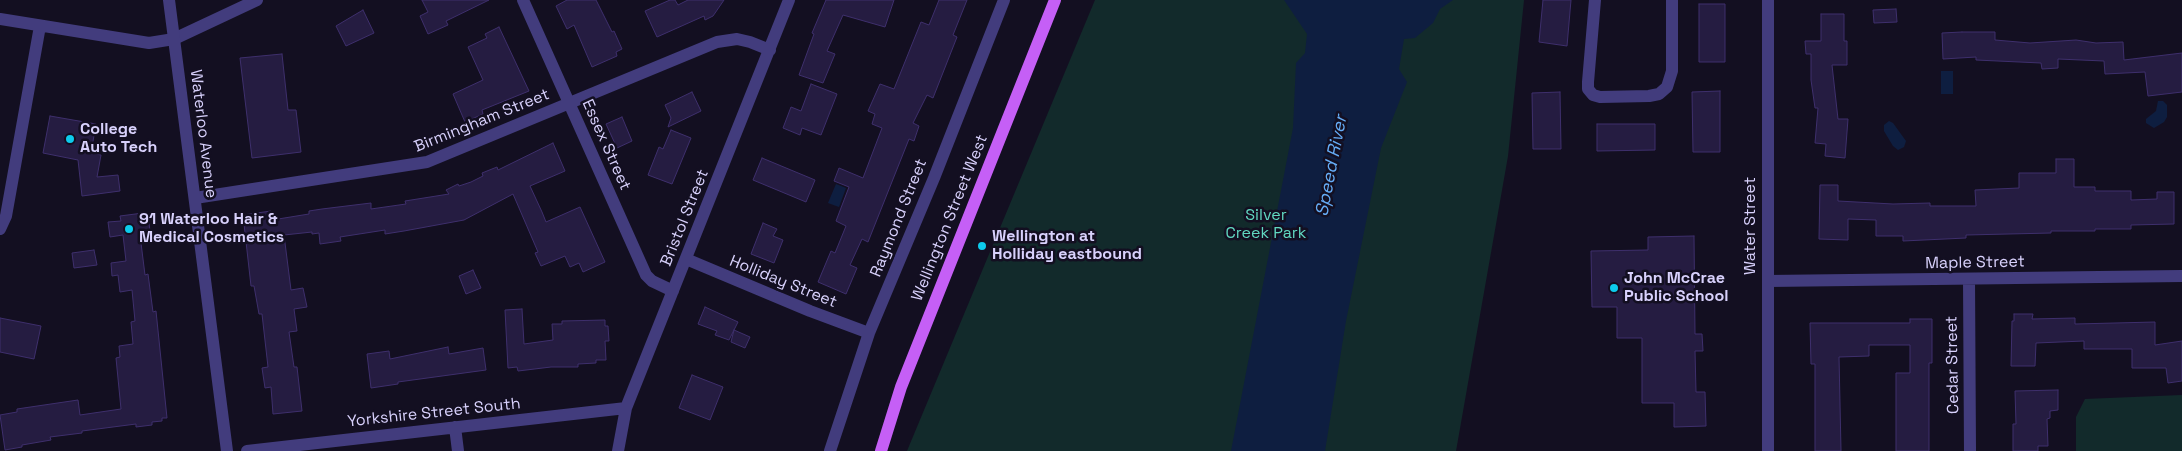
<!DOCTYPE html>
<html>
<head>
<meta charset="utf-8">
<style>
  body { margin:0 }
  canvas { display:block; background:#130f21 }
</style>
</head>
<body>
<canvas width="2182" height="451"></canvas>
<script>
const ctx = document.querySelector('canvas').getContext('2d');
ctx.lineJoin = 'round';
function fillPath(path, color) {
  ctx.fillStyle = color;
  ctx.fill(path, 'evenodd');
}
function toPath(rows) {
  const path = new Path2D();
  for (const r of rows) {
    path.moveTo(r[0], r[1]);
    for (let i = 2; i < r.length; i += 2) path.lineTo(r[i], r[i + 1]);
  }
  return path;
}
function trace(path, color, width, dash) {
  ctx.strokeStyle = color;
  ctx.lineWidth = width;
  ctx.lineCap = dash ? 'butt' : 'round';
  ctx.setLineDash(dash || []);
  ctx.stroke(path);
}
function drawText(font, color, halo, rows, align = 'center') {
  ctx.font = font + ' "Space Grotesk",sans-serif';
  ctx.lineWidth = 5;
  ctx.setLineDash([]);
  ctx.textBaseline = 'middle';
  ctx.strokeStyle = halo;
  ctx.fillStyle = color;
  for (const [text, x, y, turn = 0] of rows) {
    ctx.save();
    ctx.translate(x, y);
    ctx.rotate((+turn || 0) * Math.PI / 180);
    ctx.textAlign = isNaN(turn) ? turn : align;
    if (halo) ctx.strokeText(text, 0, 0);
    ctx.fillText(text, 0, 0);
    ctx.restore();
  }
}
fillPath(toPath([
  [1095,0,1524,0,1508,156,1456,451,907,451],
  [2182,395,2182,451,2076,451,2076,417,2085,399]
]), '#122a2b');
fillPath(toPath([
  [1284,0,1453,0,1440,9,1433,23,1415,38,1404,39,1399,69,1407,82,1381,148,1346,321,1325,451,1231,451,1293,128,1296,63,1305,53,1307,34],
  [1941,71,1953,71,1953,94,1941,94],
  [2158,101,2163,101,2167,105,2167,117,2164,122,2154,128,2146,123,2146,119,2156,111],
  [1889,121,1893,123,1906,141,1904,147,1898,150,1893,146,1884,131,1884,125],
  [836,184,846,188,839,207,828,203]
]), '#0e1e40');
const building = toPath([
  [422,0,489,0,446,21,448,25,428,34,420,16,428,12,422,0],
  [567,0,596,0,612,32,614,31,622,49,616,52,617,56,592,67,574,25,567,29,556,6,567,0],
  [670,0,675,0,678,5,688,0,724,0,713,16,705,20,704,16,657,37,645,11,670,0],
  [826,0,894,0,885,27,843,15,827,51,835,54,823,83,799,75,814,34,812,33,826,0],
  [939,0,967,0,953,35,957,37,933,98,927,95,913,123,919,126,914,141,909,139,868,242,862,239,850,265,857,268,846,294,818,282,831,251,835,253,846,226,836,221,849,187,834,181,839,168,863,178,882,128,872,124,875,114,868,111,880,84,894,89,921,22,929,25,939,0],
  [1543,0,1571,0,1567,46,1539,42,1543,0],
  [1699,4,1725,4,1725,62,1699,62,1699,4],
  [1896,9,1897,22,1874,23,1873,10,1896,9],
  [363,10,374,33,346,46,336,26,363,10],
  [1821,14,1844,14,1844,41,1847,41,1847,65,1832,65,1838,119,1848,119,1845,158,1825,156,1826,144,1815,143,1818,108,1815,108,1811,80,1811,54,1806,54,1805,41,1821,41,1821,14],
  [499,27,529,91,482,110,483,114,465,122,453,94,483,80,468,47,487,38,485,34,499,27],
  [1962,32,1995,32,1995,40,2030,43,2076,40,2096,43,2123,42,2124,60,2182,53,2182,92,2148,96,2145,72,2105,74,2104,61,2058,59,2058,68,2042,69,2041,63,1976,60,1976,57,1943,59,1942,33,1962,32],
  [282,54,288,110,296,110,301,152,252,158,240,58,282,54],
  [811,84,837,94,821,135,802,128,800,135,783,128,791,107,801,111,811,84],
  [1720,91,1720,152,1693,152,1692,92,1720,91],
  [692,92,701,111,668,127,671,118,665,105,692,92],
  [1560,92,1561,149,1533,149,1532,93,1560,92],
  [50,116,96,124,91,153,101,155,97,177,118,175,120,191,82,196,78,160,43,153,50,116],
  [622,117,632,141,617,148,606,124,622,117],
  [1597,124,1655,124,1655,150,1597,151,1597,124],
  [671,130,691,138,672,184,648,175,659,147,663,149,671,130],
  [553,143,565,171,530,186,542,212,546,222,580,207,605,262,583,272,579,263,570,267,565,256,541,266,535,253,538,252,513,194,464,220,404,231,385,234,385,230,340,237,341,241,320,244,319,233,312,234,312,232,284,235,291,290,303,288,307,307,294,309,297,331,289,332,294,367,297,367,302,411,273,414,271,387,265,388,262,368,268,367,262,314,259,314,254,286,251,286,243,215,271,211,272,220,309,214,309,211,322,209,371,203,371,209,406,204,405,201,449,194,446,190,458,184,459,186,471,182,483,176,482,173,497,167,498,170,553,143],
  [762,158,815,180,806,202,753,180,762,158],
  [2056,159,2074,159,2074,187,2095,187,2095,191,2131,191,2131,200,2157,199,2157,192,2174,192,2174,224,2131,225,2131,229,2095,229,2095,231,2051,231,2051,233,1966,235,1966,238,1903,241,1903,236,1876,236,1876,220,1848,219,1848,240,1819,239,1820,185,1838,185,1838,201,1893,204,1930,203,1930,206,1976,206,1975,190,2019,188,2019,173,2056,173,2056,159],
  [143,213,143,216,148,215,151,239,147,239,147,243,141,243,145,275,148,274,153,312,156,311,167,418,162,418,162,421,152,422,152,425,136,427,136,424,82,431,82,433,50,437,51,440,22,445,22,447,5,450,0,415,17,412,17,409,78,400,80,415,121,409,116,358,120,357,119,346,133,344,131,322,135,321,132,290,120,292,118,275,112,276,111,263,126,261,123,235,110,237,108,222,121,221,120,216,143,213],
  [763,223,777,229,773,236,783,240,774,263,751,254,763,223],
  [1694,236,1695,334,1702,334,1703,351,1695,351,1696,392,1705,392,1706,426,1674,427,1674,403,1642,403,1642,338,1617,338,1617,307,1592,307,1591,251,1648,250,1648,237,1694,236],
  [94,250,97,265,74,268,72,253,94,250],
  [473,270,481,288,466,294,459,276,473,270],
  [705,307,738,322,729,340,715,335,717,331,698,324,705,307],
  [522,309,524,344,553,340,552,324,562,324,562,321,605,320,605,326,608,326,609,341,605,341,606,360,596,360,596,363,578,364,578,367,551,367,518,371,517,367,508,368,505,310,522,309],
  [2014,314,2033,314,2032,319,2075,318,2075,324,2155,322,2155,345,2182,341,2182,381,2168,383,2166,368,2132,368,2132,349,2084,349,2084,341,2036,343,2035,366,2011,366,2012,321,2014,321,2014,314],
  [0,318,41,326,34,359,0,352,0,318],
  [1910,319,1932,319,1932,363,1929,363,1929,451,1896,451,1896,373,1910,373,1910,345,1869,345,1869,356,1839,357,1841,451,1815,451,1815,364,1811,364,1810,323,1910,323,1910,319],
  [734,330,750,337,745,348,731,342,734,330],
  [448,347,449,354,483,348,486,370,398,382,398,384,371,388,367,354,389,351,390,359,448,347],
  [692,375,723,387,710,420,679,408,692,375],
  [2058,390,2058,410,2050,411,2050,418,2047,419,2048,446,2038,446,2038,451,2013,451,2013,424,2016,424,2015,391,2058,390]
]);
fillPath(building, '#251c41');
trace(building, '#3e2f6c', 1);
trace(toPath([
  [523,0,646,275,652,281,673,291],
  [1595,0,1588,82,1588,89,1593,95,1600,97,1649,96,1659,94,1667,87,1672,71,1672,0],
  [0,19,149,43,174,39,257,0],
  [195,198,427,162,717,42,737,39,750,42,770,50],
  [0,229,6,216,40,26],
  [686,259,810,311,869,333],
  [1969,279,1970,451],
  [1768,281,2182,276],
  [455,427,458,451],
  [247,451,626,408],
  [618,451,626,408,789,0],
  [830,451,869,333,934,178,1004,0]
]), '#423c7d', 12);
trace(toPath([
  [169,0,227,451],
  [1768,0,1768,451]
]), '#423c7d', 12);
trace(toPath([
  [881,451,901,387,1055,0]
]), '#c55ff6', 12);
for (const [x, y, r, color] of [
  [70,139,5,"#0dcbec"],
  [129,229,5,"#0dcbec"],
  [982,246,5,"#0dcbec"],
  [1614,288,5,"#0dcbec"]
]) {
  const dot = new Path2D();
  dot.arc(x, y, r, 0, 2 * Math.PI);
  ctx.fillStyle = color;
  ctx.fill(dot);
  trace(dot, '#130f21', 2);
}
drawText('16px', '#d8d1fc', '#130f21', [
  ["Birmingham Street",482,121,-22],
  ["Waterloo Avenue",203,134,83],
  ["Essex Street",606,145,66],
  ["Bristol Street",685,218,-68],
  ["Raymond Street",899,218,-68],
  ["Wellington Street West",950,218,-68],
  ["Water Street",1751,226,-90],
  ["Maple Street",1975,263,-1],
  ["Holliday Street",783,282,22],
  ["Cedar Street",1953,365,-91],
  ["Yorkshire Street South",434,413,-6]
]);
drawText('bold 16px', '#d8d1fc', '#130f21', [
  ["College",80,130],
  ["Auto Tech",80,148],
  ["91 Waterloo Hair &",139,220],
  ["Medical Cosmetics",139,238],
  ["Wellington at",992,237],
  ["Holliday eastbound",992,255],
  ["John McCrae",1624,279],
  ["Public School",1624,297]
], 'left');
drawText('16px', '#61d8c1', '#130f21', [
  ["Silver",1266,216],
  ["Creek Park",1266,234]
]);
drawText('italic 18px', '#65acf6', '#130f21', [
  ["Speed River",1332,166,-79]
]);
</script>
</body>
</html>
